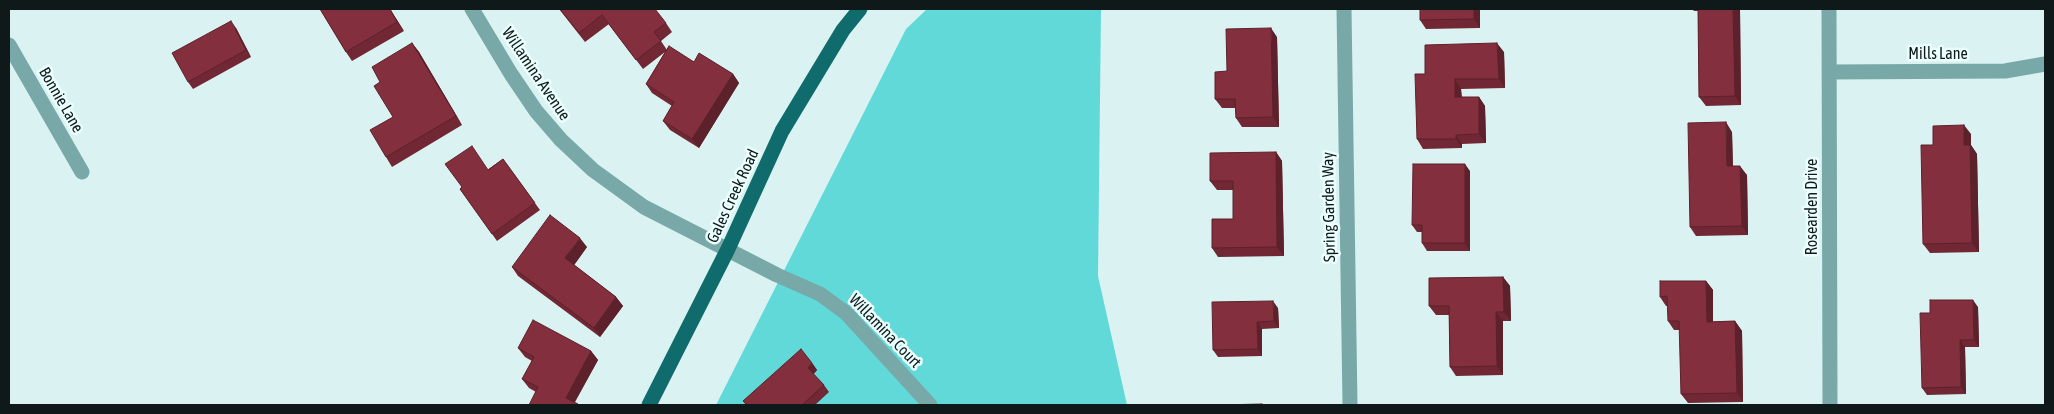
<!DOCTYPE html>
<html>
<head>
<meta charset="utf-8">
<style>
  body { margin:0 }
  #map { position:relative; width:2054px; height:414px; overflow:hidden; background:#daf3f2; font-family:"Asap Condensed",sans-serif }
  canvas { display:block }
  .frame { position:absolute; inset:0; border:10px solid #101919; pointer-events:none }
</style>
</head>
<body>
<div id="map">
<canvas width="2054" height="414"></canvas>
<div class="frame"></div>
</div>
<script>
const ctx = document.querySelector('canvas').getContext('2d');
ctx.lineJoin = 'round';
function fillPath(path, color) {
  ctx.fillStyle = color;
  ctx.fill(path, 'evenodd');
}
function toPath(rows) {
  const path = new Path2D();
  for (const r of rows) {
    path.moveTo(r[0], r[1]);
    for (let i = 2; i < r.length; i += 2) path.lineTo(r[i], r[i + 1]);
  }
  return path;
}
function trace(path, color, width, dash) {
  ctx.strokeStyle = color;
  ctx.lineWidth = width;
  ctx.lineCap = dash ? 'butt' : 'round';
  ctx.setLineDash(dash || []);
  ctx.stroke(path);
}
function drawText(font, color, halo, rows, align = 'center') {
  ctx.font = font + ' "Asap Condensed",sans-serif';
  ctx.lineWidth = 5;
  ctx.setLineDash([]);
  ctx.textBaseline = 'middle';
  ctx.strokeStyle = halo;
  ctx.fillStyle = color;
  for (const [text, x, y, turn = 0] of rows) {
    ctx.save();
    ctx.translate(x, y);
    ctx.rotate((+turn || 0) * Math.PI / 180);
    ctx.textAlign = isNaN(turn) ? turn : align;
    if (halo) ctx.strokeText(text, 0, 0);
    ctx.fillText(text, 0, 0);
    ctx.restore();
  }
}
fillPath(toPath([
  [927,9,1101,9,1098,276,1127,405,716,405,906,29]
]), '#61d9d9');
trace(toPath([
  [472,9,511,74,536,111,561,140,593,170,644,207,777,275,820,294,846,313,930,405],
  [1344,9,1350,405],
  [1829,9,1830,405],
  [9,45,82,172],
  [1829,72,2005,71,2045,64]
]), '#78a9a8', 15);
trace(toPath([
  [649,405,728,249,782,131,843,30,860,9]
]), '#106c6c', 15);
fillPath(toPath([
  [320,9,390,9,404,31,352,61,346,52],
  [559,9,666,23,672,32,661,41,667,50,694,62,733,74,739,83,699,148,670,130,663,121,672,106,652,93,646,84,665,52,643,69,609,24,585,42],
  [1480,9,1480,28,1426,29,1420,20],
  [1692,9,1740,9,1741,105,1706,106,1699,97,1698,11,1694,11],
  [236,28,251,57,193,89,188,82],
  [1277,37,1279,127,1242,127,1236,118,1235,108,1222,108,1215,99],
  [412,43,419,52,462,125,392,167,386,157,393,117,380,82],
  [1504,52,1505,88,1461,89,1462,97,1479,97,1485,106,1486,143,1462,144,1462,148,1423,149,1417,139,1425,74],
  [1732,132,1733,166,1747,175,1748,235,1696,236,1690,227],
  [1971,134,1971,145,1977,154,1979,252,1930,253,1923,244,1933,145],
  [1276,152,1282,161,1284,256,1218,257,1212,248,1233,219,1233,190,1217,190,1210,181],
  [503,159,540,210,497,241,460,189],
  [1470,171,1470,251,1427,251,1422,243,1422,232,1417,232,1412,225],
  [587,247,574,265,616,297,623,306,600,337,518,276,512,267],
  [1503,277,1510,286,1511,321,1503,321,1503,375,1456,376,1450,367,1449,315,1436,315,1429,306],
  [1706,281,1713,290,1713,322,1735,321,1742,331,1743,402,1688,403,1681,394,1680,330,1674,330,1668,321,1668,306,1666,306,1660,297],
  [1978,307,1979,347,1965,347,1966,394,1927,395,1922,388,1930,313],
  [1278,308,1279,328,1262,329,1262,356,1218,357,1213,350],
  [518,348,591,351,598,360,575,402,536,392,529,388,522,379,532,361,525,357],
  [812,363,817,370,813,374,824,385,829,392,815,405,746,405,743,401]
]), '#712834');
fillPath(toPath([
  [390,9,404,31,397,22],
  [1474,9,1480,9,1480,28,1474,19],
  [1733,9,1740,9,1741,105,1735,96],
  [231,21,236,28,251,57,246,50],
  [1271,28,1277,37,1279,127,1273,117],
  [412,43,419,52,462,125,456,116],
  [1497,43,1504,52,1505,88,1499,79],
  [733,74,739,83,699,148,692,139],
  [1455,79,1461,89,1462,106,1455,97],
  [1479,97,1485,106,1486,143,1479,134],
  [1726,122,1732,132,1733,176,1727,166],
  [1964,125,1971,134,1971,145,1977,154,1979,252,1972,243,1964,145],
  [1456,135,1462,144,1462,148,1456,139],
  [1276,152,1282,161,1284,256,1277,247],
  [1465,164,1470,171,1470,251,1465,243],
  [1740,166,1747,175,1748,235,1742,226],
  [580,238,587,247,572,268,565,258],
  [1503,277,1510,286,1511,321,1504,312],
  [1706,281,1713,290,1713,331,1707,322],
  [616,297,623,306,600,337,594,328],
  [1973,300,1978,307,1979,347,1974,340],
  [1273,301,1278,308,1279,328,1274,321],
  [1496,312,1503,321,1503,375,1497,366],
  [1735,321,1742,331,1743,402,1737,393],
  [1257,322,1262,329,1262,356,1258,349],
  [1960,340,1965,347,1966,394,1961,387],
  [591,351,598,360,573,405,566,398],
  [812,363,817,370,813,375,808,368]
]), '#5c212b');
const building = toPath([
  [320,9,390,9,397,22,346,52,320,9],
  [560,9,655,9,666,23,654,32,661,41,636,60,602,15,579,33,560,9],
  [1420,9,1474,9,1474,19,1420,20,1420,9],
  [1698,9,1733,9,1735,96,1699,97,1698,9],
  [231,21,246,50,188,82,172,53,231,21],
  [1271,28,1273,117,1236,118,1235,99,1215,99,1215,72,1227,71,1226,29,1271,28],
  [412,43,456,116,386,157,370,130,393,117,374,86,380,82,372,67,412,43],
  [1497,43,1499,79,1455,79,1455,97,1479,97,1479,134,1456,135,1456,139,1417,139,1415,74,1425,74,1425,45,1497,43],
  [669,46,694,62,699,53,733,74,692,139,663,121,674,102,646,84,669,46],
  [1726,122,1727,166,1740,166,1742,226,1690,227,1688,123,1726,122],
  [1964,125,1964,145,1970,145,1972,243,1923,244,1921,145,1933,145,1933,126,1964,125],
  [472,146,488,170,503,159,535,203,492,234,460,189,462,187,445,164,472,146],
  [1276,152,1277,247,1212,248,1212,219,1233,219,1233,181,1210,181,1210,153,1276,152],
  [1413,164,1465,164,1465,243,1422,243,1422,225,1412,225,1413,164],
  [550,215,580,238,565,258,616,297,594,328,512,267,550,215],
  [1503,277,1504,312,1496,312,1497,366,1450,367,1449,306,1429,306,1429,278,1503,277],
  [1660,281,1706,281,1707,322,1735,321,1737,393,1681,394,1679,321,1668,321,1667,296,1660,297,1660,281],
  [1930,300,1973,300,1974,340,1960,340,1961,387,1922,388,1920,313,1930,313,1930,300],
  [1273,301,1274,321,1257,322,1258,349,1213,350,1212,302,1273,301],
  [533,320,591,351,566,398,578,404,577,405,529,405,538,387,522,379,534,357,518,348,533,320],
  [801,349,812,363,808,368,824,385,802,405,747,405,743,401,801,349],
  [1262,404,1262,405,1219,405,1262,404]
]);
fillPath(building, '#832f3d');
trace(building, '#5c212b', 1);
drawText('16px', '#101919', '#ebfffe', [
  ["Mills Lane",1938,54],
  ["Willamina Avenue",536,74,56],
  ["Bonnie Lane",61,100,60],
  ["Gales Creek Road",733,196,-65],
  ["Spring Garden Way",1329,207,-91],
  ["Rosearden Drive",1812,207,-90],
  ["Willamina Court",885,331,46]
]);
</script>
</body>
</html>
